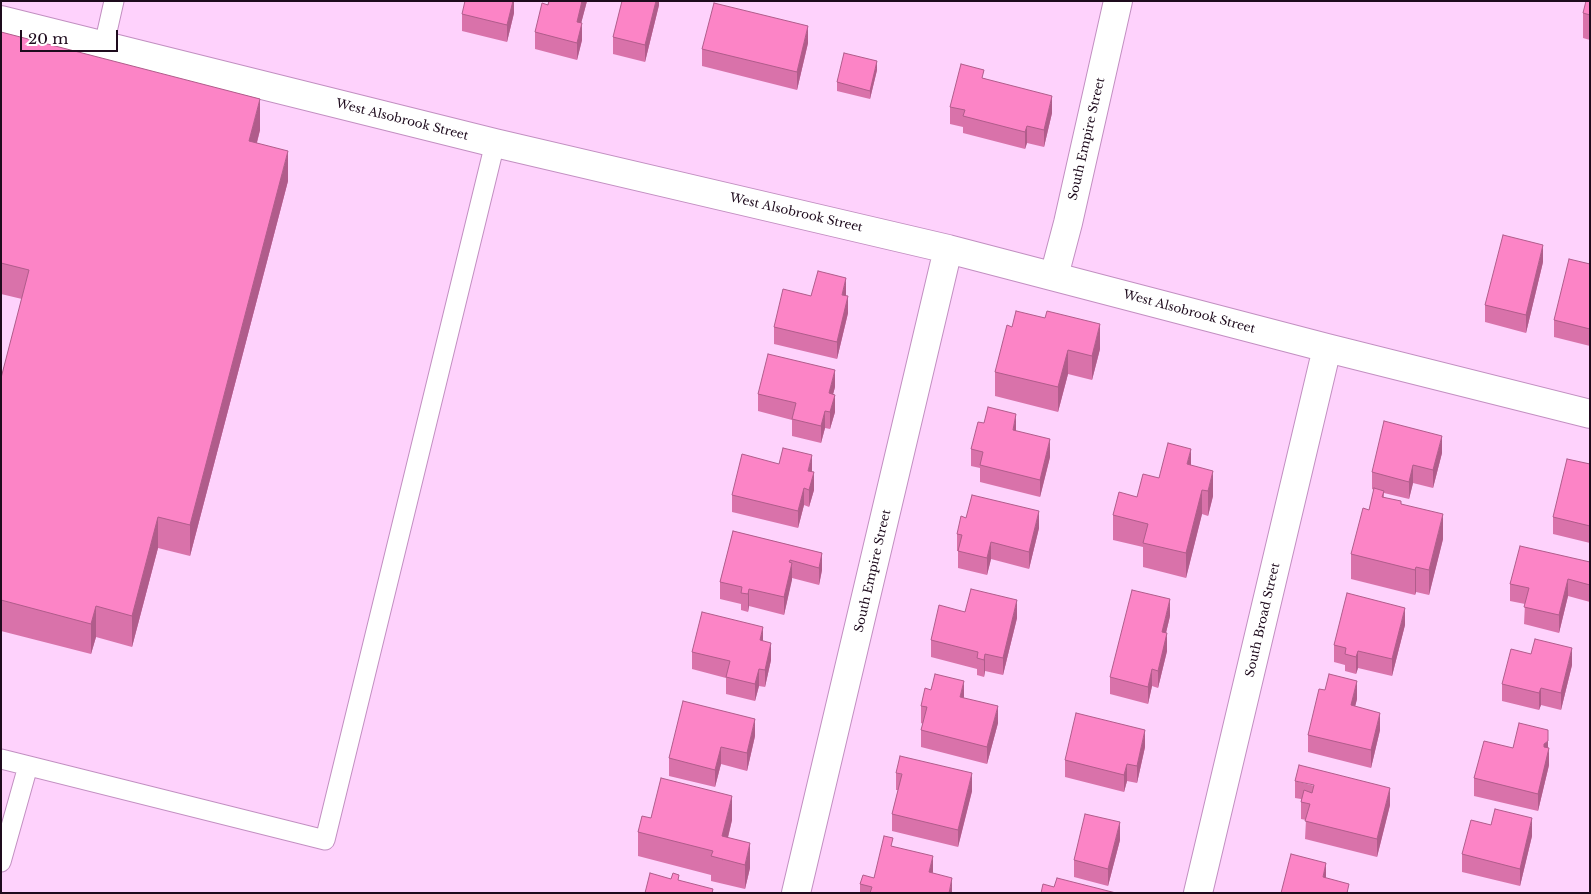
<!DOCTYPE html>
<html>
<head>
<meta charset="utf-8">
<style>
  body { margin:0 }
  #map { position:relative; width:1591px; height:894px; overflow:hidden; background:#fed2fc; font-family:"Libre Baskerville",serif }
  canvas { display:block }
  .frame { position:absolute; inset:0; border:2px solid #1e0b1d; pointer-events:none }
  .scale { position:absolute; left:20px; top:30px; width:98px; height:22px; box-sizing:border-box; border:2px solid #1e0b1d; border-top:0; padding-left:6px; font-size:15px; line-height:18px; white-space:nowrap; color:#1e0b1d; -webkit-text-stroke:4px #fff; paint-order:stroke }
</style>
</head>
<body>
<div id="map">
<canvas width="1591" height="894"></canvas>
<div class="frame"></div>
<div class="scale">20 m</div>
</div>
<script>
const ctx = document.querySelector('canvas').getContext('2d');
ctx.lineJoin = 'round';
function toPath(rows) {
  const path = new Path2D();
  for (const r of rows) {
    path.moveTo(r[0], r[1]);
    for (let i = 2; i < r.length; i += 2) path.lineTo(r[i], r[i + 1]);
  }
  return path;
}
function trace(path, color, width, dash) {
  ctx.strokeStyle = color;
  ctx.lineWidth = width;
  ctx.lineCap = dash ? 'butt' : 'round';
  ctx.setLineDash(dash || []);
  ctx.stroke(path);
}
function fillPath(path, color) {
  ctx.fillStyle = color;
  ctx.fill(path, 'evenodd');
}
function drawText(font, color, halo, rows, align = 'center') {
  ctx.font = font + ' "Libre Baskerville",serif';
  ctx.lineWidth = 4.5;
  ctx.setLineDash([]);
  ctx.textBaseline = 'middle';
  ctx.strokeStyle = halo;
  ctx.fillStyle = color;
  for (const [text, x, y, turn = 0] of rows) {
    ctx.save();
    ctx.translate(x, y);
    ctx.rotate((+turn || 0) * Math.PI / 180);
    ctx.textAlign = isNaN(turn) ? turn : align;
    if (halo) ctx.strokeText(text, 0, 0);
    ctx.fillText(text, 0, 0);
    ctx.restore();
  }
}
const service = toPath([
  [104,45,114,1],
  [1,759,325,840,495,143],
  [1,862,28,766]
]);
const minor = toPath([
  [1,20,495,143,948,249,1327,348,1590,414],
  [1054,276,1068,223,1118,1],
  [796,893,948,249],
  [1198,893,1327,348]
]);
trace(service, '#c28fc1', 21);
trace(minor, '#c28fc1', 30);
trace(service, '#fff', 19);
trace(minor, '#fff', 28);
fillPath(toPath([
  [514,1,514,13,507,42,462,31,462,14],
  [549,1,587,1,581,23,582,40,577,60,535,49,535,32],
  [659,1,659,5,645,62,613,54,613,37],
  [1590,1,1590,40,1583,38,1583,13],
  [1,32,260,130,257,143,288,181,190,556,158,548,132,647,96,637,91,654,1,631,1,378,22,299,1,294],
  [808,43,797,90,702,66,702,49],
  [877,70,870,99,837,91,837,82],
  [984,78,1052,113,1044,147,1027,143,1025,149,963,133,963,127,950,124,950,107],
  [1543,262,1526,333,1485,322,1485,305],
  [1590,264,1590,346,1554,337,1554,320],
  [811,296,846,296,848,313,837,359,774,344,774,327],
  [1012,327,1100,349,1092,380,1068,374,1058,412,995,396,995,372],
  [835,387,833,394,835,412,830,429,825,428,821,443,792,436,792,420,758,411,758,394],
  [984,423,1016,431,1050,457,1040,497,980,482,980,468,971,466,971,449],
  [1442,453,1433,488,1413,483,1409,499,1384,493,1384,497,1401,504,1443,539,1429,595,1416,592,1415,595,1351,579,1351,554,1369,510,1374,490,1372,489,1372,472],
  [1590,464,1590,543,1553,534,1553,517],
  [1191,465,1213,496,1208,516,1202,514,1186,578,1143,567,1143,547,1113,540,1113,515,1137,497,1159,478],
  [812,472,814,490,809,507,804,505,798,528,732,512,732,495],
  [966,518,1039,528,1029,569,991,559,987,575,958,568,958,551,957,551,957,534],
  [733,531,822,553,822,570,819,585,792,578,784,615,749,606,748,612,741,610,741,604,720,599,720,582],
  [1590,562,1590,602,1568,596,1559,633,1524,624,1525,604,1510,601,1510,584],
  [965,612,1017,618,1003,675,985,671,984,677,977,675,977,669,931,657,931,640],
  [1170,616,1166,633,1167,651,1158,688,1152,686,1148,704,1110,694,1110,677],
  [1405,625,1392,676,1358,668,1356,674,1345,671,1345,665,1334,662,1334,645],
  [763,641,771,660,765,687,759,686,755,701,726,694,726,678,692,669,692,652],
  [1572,665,1561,710,1541,705,1539,710,1502,701,1502,684],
  [1325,690,1357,699,1355,706,1380,730,1371,768,1308,752,1308,735],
  [964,698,998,723,987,764,921,747,921,730,923,724,921,723,921,706],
  [755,736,747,771,721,764,715,787,669,776,669,758],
  [1145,747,1137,783,1127,781,1124,792,1065,777,1065,760],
  [1513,748,1548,748,1549,765,1538,811,1474,796,1474,778],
  [896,773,972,791,958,847,892,831,892,814,898,790,896,790],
  [1295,781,1390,805,1377,857,1305,839,1306,820,1301,819,1301,799,1295,798],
  [651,818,732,820,728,838,750,868,745,889,711,881,711,875,638,856,638,832],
  [1532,836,1520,886,1462,872,1462,854],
  [1120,840,1108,886,1074,877,1074,860],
  [893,846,933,873,952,893,860,893,860,884,874,878]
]), '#d972aa');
fillPath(toPath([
  [513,1,514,1,514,13,507,42,507,25],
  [582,1,587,1,577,39,577,22],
  [656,1,659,1,659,5,645,62,645,45],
  [582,23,582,40,577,60,577,43],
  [808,26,808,43,797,90,797,72],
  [877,61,877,70,870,99,870,91],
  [1052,96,1052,113,1044,147,1044,130],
  [260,99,260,130,249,172,249,141],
  [1027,126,1027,143,1025,149,1025,132],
  [288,151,288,181,190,556,190,525],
  [1543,245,1543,262,1526,333,1526,315],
  [846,278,846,296,842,295],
  [848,296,848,313,837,359,837,342],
  [1100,324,1100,349,1092,380,1092,356],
  [1068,350,1068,374,1058,412,1058,387],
  [835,370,835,387,829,410,829,393],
  [835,395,835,412,830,429,830,412],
  [825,411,825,428,821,443,821,426],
  [1016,414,1016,432,1013,430],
  [1442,436,1442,453,1433,488,1433,470],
  [1050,439,1050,457,1040,497,1040,480],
  [1191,449,1191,473,1187,464],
  [812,455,812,472,808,471],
  [1413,465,1413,483,1409,499,1409,482],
  [1213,471,1213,496,1208,516,1208,491],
  [814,472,814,490,809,507,809,490],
  [804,488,804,505,798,528,798,511],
  [1202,490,1202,514,1186,578,1186,553],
  [1039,511,1039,528,1029,569,1029,552],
  [1443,514,1443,539,1429,595,1429,570],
  [158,517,158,548,132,647,132,616],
  [991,542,991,559,987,575,987,558],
  [822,553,822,570,819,585,819,568],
  [792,563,792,580,784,615,784,597],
  [1416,567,1416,592,1415,595,1415,570],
  [1568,579,1568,596,1559,633,1559,615],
  [749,589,749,606,748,612,748,594],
  [1170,599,1170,616,1162,649,1162,632],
  [1017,600,1017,618,1003,675,1003,658],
  [96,606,96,637,91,654,91,624],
  [1405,608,1405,625,1392,676,1392,659],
  [763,627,763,644,760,640],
  [1167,633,1167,651,1158,688,1158,671],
  [771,643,771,660,765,687,765,670],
  [1572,648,1572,665,1561,710,1561,693],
  [1358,651,1358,668,1356,674,1356,657],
  [985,654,985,671,984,677,984,660],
  [759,669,759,686,755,701,755,684],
  [1152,669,1152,686,1148,704,1148,687],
  [964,681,964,698,960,697],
  [1357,681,1357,699,1351,723,1351,705],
  [1541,688,1541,705,1539,710,1539,693],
  [998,706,998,723,987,764,987,747],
  [1380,713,1380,730,1371,768,1371,750],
  [755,719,755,736,747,771,747,753],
  [1145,730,1145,747,1137,783,1137,766],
  [1548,741,1548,753,1549,748,1549,765,1538,811,1538,794,1544,747,1544,744],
  [721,747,721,764,715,787,715,770],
  [1127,764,1127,781,1124,792,1124,775],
  [972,773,972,791,958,847,958,830],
  [1390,788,1390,805,1377,857,1377,839],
  [732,796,732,820,722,861,722,836],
  [1532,818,1532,836,1520,886,1520,869],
  [1120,822,1120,840,1108,886,1108,869],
  [750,843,750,868,745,889,745,865],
  [933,856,933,873,929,872],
  [1326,863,1326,880,1323,877],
  [952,878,952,893,949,893]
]), '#b05c8b');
const building = toPath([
  [465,1,513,1,507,25,462,14,465,1],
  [549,1,582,1,577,22,582,23,577,43,535,32,542,3,548,5,549,1],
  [622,1,656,1,645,45,613,37,622,1],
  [1586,1,1590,1,1590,15,1583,13,1586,1],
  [714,3,808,26,797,72,702,49,714,3],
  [1,32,260,99,249,141,288,151,190,525,158,517,132,616,96,606,91,624,1,600,1,378,29,270,1,263,1,32],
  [844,53,877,61,870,91,837,82,844,53],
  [961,64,984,70,982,78,1052,96,1044,130,1027,126,1025,132,963,116,965,110,950,107,961,64],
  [1503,235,1543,245,1526,315,1485,305,1503,235],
  [1569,259,1590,264,1590,329,1554,320,1569,259],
  [818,271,846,278,842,295,848,296,837,342,774,327,783,289,811,296,818,271],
  [1016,311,1045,318,1047,311,1100,324,1092,356,1068,350,1058,387,995,372,1007,325,1012,327,1016,311],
  [768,354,835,370,829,393,835,395,830,412,825,411,821,426,792,419,796,403,758,394,768,354],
  [988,407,1016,414,1013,430,1050,439,1040,480,980,465,983,452,971,449,978,422,984,423,988,407],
  [1384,421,1442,436,1433,470,1413,465,1409,482,1372,472,1384,421],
  [1168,443,1191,449,1187,464,1213,471,1208,491,1202,490,1186,553,1143,543,1148,524,1113,515,1119,492,1137,497,1143,474,1159,478,1168,443],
  [783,448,812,455,808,471,814,472,809,490,804,488,798,511,732,495,742,454,779,464,783,448],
  [1567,459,1590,464,1590,526,1553,517,1567,459],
  [1374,488,1384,491,1382,497,1401,501,1401,504,1443,514,1429,570,1416,567,1415,570,1351,554,1363,508,1369,510,1374,488],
  [972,495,1039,511,1029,552,991,542,987,558,958,551,962,535,957,534,961,516,966,518,972,495],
  [733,531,822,553,819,568,790,560,789,562,792,563,784,597,749,589,748,594,741,593,742,587,720,582,733,531],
  [1520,546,1590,562,1590,585,1568,579,1559,615,1524,607,1529,588,1510,584,1520,546],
  [971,589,1017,600,1003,658,985,654,984,660,977,658,978,652,931,640,939,605,965,612,971,589],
  [1132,590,1170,599,1162,632,1167,633,1158,671,1152,669,1148,687,1110,677,1132,590],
  [1347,593,1405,608,1392,659,1358,651,1356,657,1345,654,1346,648,1334,645,1347,593],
  [702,612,763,627,760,640,771,643,765,670,759,669,755,684,726,677,730,661,692,652,702,612],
  [1535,639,1572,648,1561,693,1541,688,1539,693,1502,684,1511,649,1531,654,1535,639],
  [935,674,964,681,960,697,998,706,987,747,921,730,927,707,921,706,925,688,931,690,935,674],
  [1329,674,1357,681,1351,705,1380,713,1371,750,1308,735,1319,689,1325,690,1329,674],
  [683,701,755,719,747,753,721,747,715,770,669,758,683,701],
  [1076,713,1145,730,1137,766,1127,764,1124,775,1065,760,1076,713],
  [1519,723,1548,730,1548,741,1544,744,1544,747,1549,748,1538,794,1474,778,1484,741,1513,748,1519,723],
  [900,756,972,773,958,830,892,814,902,774,896,773,900,756],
  [1299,765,1390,788,1377,839,1305,821,1310,804,1301,802,1304,790,1312,793,1314,785,1295,781,1299,765],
  [661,778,732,796,722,836,750,843,745,865,711,856,713,851,638,832,642,816,651,818,661,778],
  [1495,809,1532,818,1520,869,1462,854,1471,820,1491,825,1495,809],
  [1085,814,1120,822,1108,869,1074,860,1085,814],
  [884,836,893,838,891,846,933,856,929,872,952,878,949,893,870,893,872,887,860,884,863,875,874,878,884,836],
  [1291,854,1326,863,1323,877,1349,884,1347,893,1281,893,1291,854],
  [650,873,671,879,673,873,679,875,678,880,713,889,712,893,645,893,650,873],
  [1057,878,1116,893,1041,893,1043,884,1054,887,1057,878]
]);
fillPath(building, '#fc84c6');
trace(building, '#b05c8b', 1);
drawText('12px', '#1e0b1d', '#fff', [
  ["West Alsobrook Street",402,120,14],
  ["South Empire Street",1087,139,-77],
  ["West Alsobrook Street",796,213,13],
  ["West Alsobrook Street",1189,312,15],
  ["South Empire Street",873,571,-77],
  ["South Broad Street",1263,620,-77]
]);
</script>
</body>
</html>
